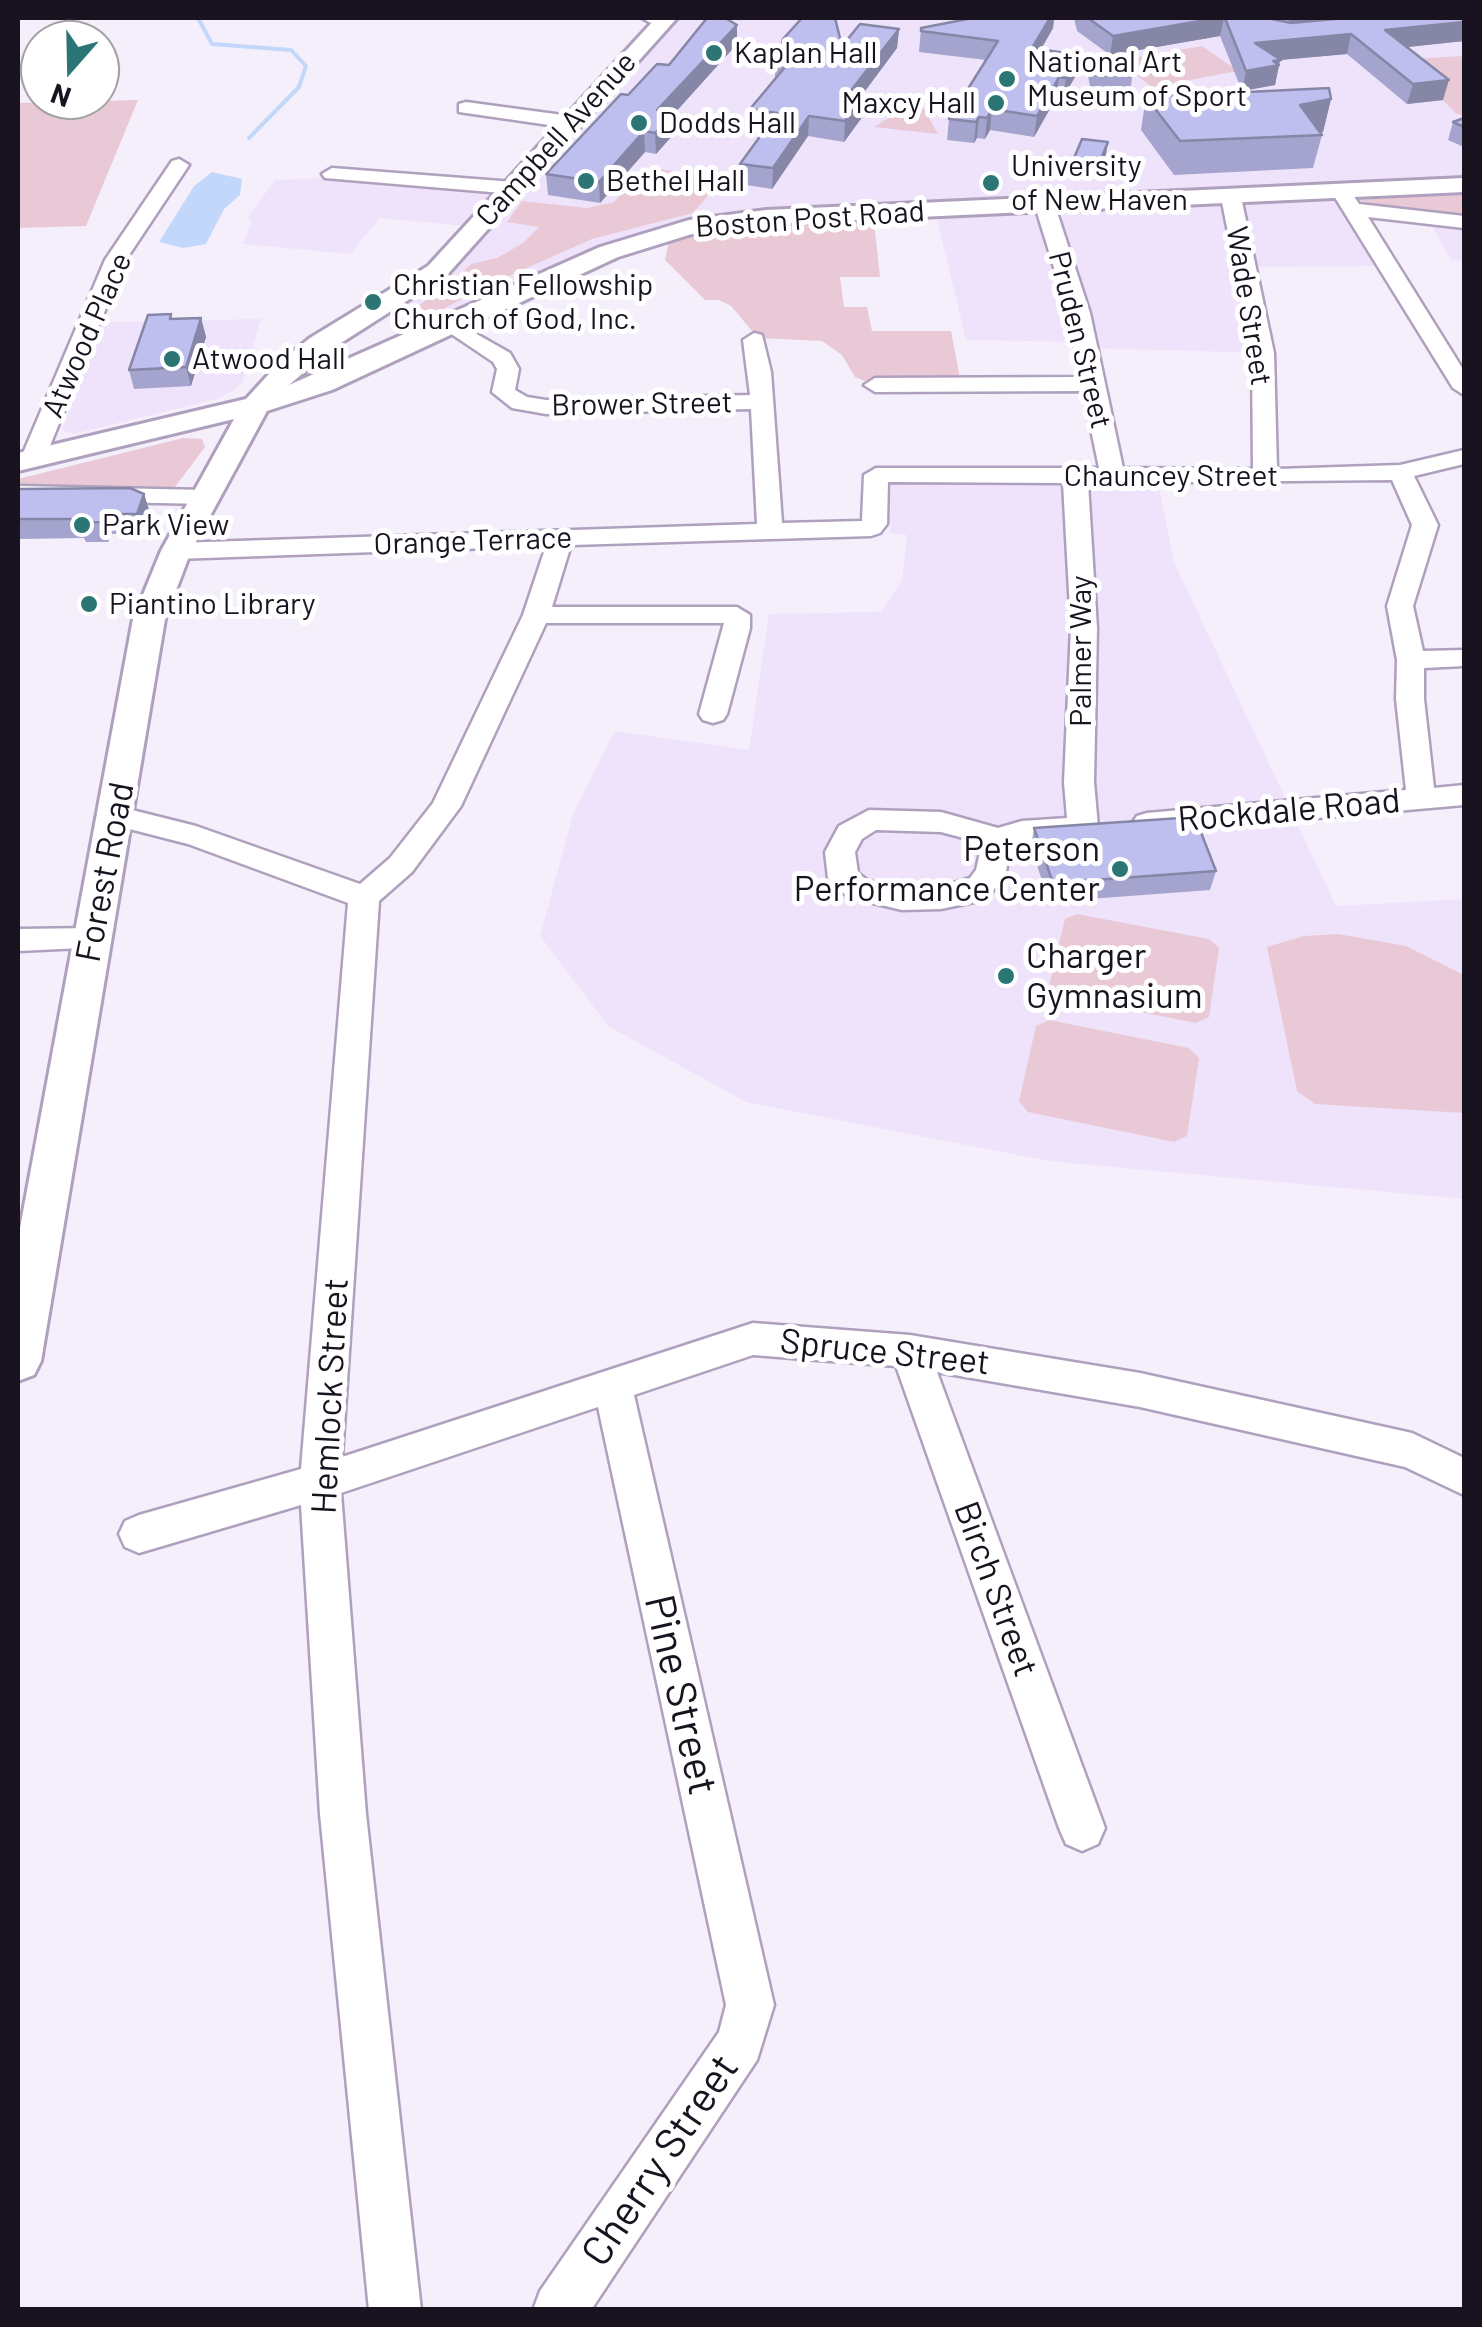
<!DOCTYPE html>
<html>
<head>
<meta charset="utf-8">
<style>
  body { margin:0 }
  #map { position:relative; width:1482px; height:2327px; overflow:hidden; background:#f5effc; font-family:Barlow,sans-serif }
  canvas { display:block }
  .frame { position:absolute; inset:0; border:20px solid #19131f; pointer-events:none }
  .north { position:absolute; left:20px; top:20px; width:100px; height:100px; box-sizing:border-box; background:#fff; border:2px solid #a3a1a5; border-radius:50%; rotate:200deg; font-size:28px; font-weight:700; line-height:40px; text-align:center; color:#19131f }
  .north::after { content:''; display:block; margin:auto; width:35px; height:45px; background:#2b7575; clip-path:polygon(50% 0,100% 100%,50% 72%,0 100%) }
</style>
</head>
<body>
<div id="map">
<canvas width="1482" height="2327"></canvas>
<div class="frame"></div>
<div class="north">N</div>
</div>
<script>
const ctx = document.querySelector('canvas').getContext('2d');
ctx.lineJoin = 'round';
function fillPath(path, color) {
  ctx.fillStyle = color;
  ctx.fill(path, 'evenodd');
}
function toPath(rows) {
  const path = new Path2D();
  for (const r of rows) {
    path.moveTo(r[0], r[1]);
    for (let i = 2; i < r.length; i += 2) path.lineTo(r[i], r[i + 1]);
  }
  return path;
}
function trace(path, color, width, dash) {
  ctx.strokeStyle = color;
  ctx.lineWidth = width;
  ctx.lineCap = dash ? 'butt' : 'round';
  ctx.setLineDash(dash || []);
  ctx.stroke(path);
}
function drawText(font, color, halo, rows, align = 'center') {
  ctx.font = font + ' Barlow,sans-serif';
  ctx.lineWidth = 10;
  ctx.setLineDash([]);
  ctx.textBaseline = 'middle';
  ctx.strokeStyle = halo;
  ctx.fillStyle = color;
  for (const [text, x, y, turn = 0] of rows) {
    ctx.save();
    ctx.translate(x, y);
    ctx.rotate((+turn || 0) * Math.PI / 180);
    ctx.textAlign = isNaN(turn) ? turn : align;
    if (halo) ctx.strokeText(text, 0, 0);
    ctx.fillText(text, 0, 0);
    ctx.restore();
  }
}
fillPath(toPath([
  [667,18,1464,18,1464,261,1451,260,1427,218,1356,210,1389,266,1247,267,1263,353,1086,348,1085,342,966,340,935,211,689,227,424,329,396,322,383,312,475,227,380,218,350,254,243,244,252,220,247,218,275,180,349,177,514,187],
  [261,319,242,383,234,390,217,399,73,434,62,430,101,322],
  [891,482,1159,486,1174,562,1336,906,1464,899,1464,1199,1048,1161,746,1102,608,1026,540,936,573,814,615,731,749,750,769,614,881,612,902,580,907,535,890,533]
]), '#efe3fb');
fillPath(toPath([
  [1202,46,1238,71,1152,87,1117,61],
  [1464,56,1464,116,1457,114,1432,90,1411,59],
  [138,100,86,226,18,228,18,103],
  [919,100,938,134,874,127,918,100],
  [653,168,722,179,693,213,592,239,482,288,425,319,402,317,451,283,471,264,497,258,523,243,539,227,507,222,522,201,587,208,614,202,645,170],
  [1464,193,1464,218,1392,210,1359,200],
  [873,213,880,277,840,277,844,307,867,307,872,331,951,331,961,384,875,385,855,377,842,355,822,341,758,338,731,306,719,300,705,300,665,260,669,241,665,232],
  [183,438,202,439,205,447,172,491,134,487,18,489,18,479],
  [1077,914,1209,939,1219,948,1209,1017,1196,1023,1058,996,1049,986,1065,919],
  [1338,934,1406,946,1464,975,1464,1113,1315,1104,1297,1091,1267,947,1304,936],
  [1049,1020,1189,1048,1199,1058,1187,1136,1174,1142,1028,1112,1019,1101,1036,1026]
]), '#eac9d6');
fillPath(toPath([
  [212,172,242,179,240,195,224,209,206,244,183,248,159,242,194,186]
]), '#c3d7fa');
trace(toPath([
  [198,18,212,44,291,50,306,66,299,87,249,138]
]), '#c3d7fa', 4);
const minor = toPath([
  [642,18,675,18,666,23,651,23,642,18],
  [466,102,570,116,579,122,570,128,459,112,459,104,466,102],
  [179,159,189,165,125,261,45,458,33,465,25,463,21,458,105,260,172,161,179,159],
  [332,168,514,182,524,188,514,194,325,178,322,174,332,168],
  [1341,185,1348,187,1359,204,1464,216,1464,228,1368,217,1464,371,1464,395,1453,388,1331,191,1341,185],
  [1231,191,1241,197,1274,353,1277,469,1400,465,1464,450,1464,464,1414,476,1438,525,1413,606,1423,651,1464,650,1464,666,1424,668,1424,699,1434,788,1464,785,1464,805,1147,833,1137,830,1132,823,1137,816,1147,813,1406,790,1396,699,1397,660,1387,606,1412,525,1392,480,1088,483,1097,628,1094,782,1098,827,1094,834,1083,837,1010,845,1006,872,992,892,974,902,941,909,902,910,848,897,828,878,825,852,839,826,869,810,941,812,998,828,1022,821,1067,818,1064,782,1071,628,1063,483,888,482,887,524,880,533,871,536,571,545,552,607,737,607,750,615,750,628,727,714,723,720,713,723,703,720,699,714,724,623,546,623,461,806,412,872,379,901,342,1457,753,1323,910,1335,1140,1373,1412,1433,1464,1458,1464,1495,1405,1467,1140,1407,937,1372,1105,1828,1098,1844,1082,1851,1066,1844,1059,1828,896,1366,753,1355,634,1395,774,2005,757,2060,591,2310,533,2310,540,2291,719,2032,726,2005,598,1407,341,1493,366,1814,421,2310,369,2310,320,1814,301,1505,139,1553,125,1547,119,1534,125,1521,139,1515,301,1469,348,903,188,844,106,823,101,816,106,809,116,806,196,826,360,884,390,858,433,803,523,615,546,546,176,559,163,551,176,543,757,524,751,409,546,414,512,408,492,392,497,369,493,362,441,327,452,320,510,353,519,369,515,390,527,397,546,400,750,395,743,340,754,333,762,335,771,372,782,523,862,521,864,475,876,468,1099,468,1083,391,875,392,864,385,875,378,1081,377,1068,313,1035,206,1045,200,1055,206,1090,313,1123,468,1253,469,1252,353,1221,197,1231,191],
  [876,830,941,832,975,841,981,848,976,870,970,878,941,887,902,888,868,881,858,873,855,852,862,839,876,830],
  [18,486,205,490,217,497,205,504,18,500,18,486],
  [92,928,103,931,108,939,103,947,18,951,18,929,92,928]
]);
const major = toPath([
  [656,18,677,18,446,276,330,350,289,385,600,247,689,220,766,210,1464,178,1464,192,766,224,692,234,618,257,332,390,267,411,191,551,165,619,41,1361,34,1375,18,1381,18,1239,133,619,161,551,234,419,18,471,18,453,246,399,279,363,310,338,428,266,656,18]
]);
trace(minor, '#afa0be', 5);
trace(major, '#afa0be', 6);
fillPath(minor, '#fff');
fillPath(major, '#fff');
fillPath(toPath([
  [973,18,1054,18,1053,28,1040,50,1079,55,1076,75,1063,98,1056,98,1034,137,990,130,985,139,977,138,974,143,947,140,949,119,986,60,919,52,921,28],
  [1074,18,1267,18,1284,22,1279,18,1464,18,1464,41,1406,47,1443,100,1407,104,1347,54,1280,60,1275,85,1242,91,1220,36,1110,55,1077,31],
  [899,29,897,48,862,95,864,96,863,116,844,142,808,136,772,189,740,184,740,164,764,131,749,129,750,109,775,79,775,65,781,58,782,43,842,46],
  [737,44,672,116,672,136,656,154,645,152,600,203,548,195,546,174,628,95,669,65],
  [1087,55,1132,76,1131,87,1090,86,1086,66],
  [1146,97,1331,99,1323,132,1320,133,1322,135,1313,168,1174,175,1141,130],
  [1464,118,1464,147,1448,140,1453,122],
  [1108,142,1106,154,1098,173,1072,169,1074,158],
  [171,314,172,319,201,318,206,337,191,386,134,389,129,370],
  [18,489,144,494,150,513,143,533,110,534,108,542,86,542,84,538,18,539],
  [1034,828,1216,871,1210,890,1049,902,1031,847]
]), '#a4a4ce');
fillPath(toPath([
  [1050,18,1054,18,1053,28,1030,69,1032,48],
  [1217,18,1224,18,1220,36,1110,55,1113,36],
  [1290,18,1352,18,1288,25],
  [1464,22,1464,41,1380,50,1385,30],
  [737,25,737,44,672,116,672,136,656,154,655,133,657,110],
  [899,29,897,48,848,114,849,93],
  [1351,34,1347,54,1280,60,1275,85,1242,91,1246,71,1255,43],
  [1079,55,1076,75,1063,98,1066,78],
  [1059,77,1056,98,1034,137,1037,116],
  [1449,80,1443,100,1407,104,1413,84],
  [864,96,863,116,844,142,845,121],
  [1331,99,1323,132,1307,135,1300,105],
  [992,109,990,130,985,139,987,118],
  [809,116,808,136,772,189,773,168],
  [979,117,977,138,974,143,976,122],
  [644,131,645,152,600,203,599,182],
  [1108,142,1106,154,1098,173,1100,161],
  [201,318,206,337,191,386,186,367],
  [144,494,150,513,143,533,137,514],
  [104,514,110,534,108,542,101,522]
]), '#8686a7');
const building = toPath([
  [707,18,725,18,737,25,657,110,672,115,655,133,644,131,599,182,546,174,621,94,628,95,657,64,669,65,707,18],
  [802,18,835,18,842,46,860,24,899,29,849,93,864,96,845,121,809,116,773,168,740,164,777,113,750,109,786,66,775,65,792,44,782,43,783,39,802,18],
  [973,18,1050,18,1032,48,1079,55,1066,78,1059,77,1037,116,992,109,987,118,979,117,976,122,949,119,998,41,921,31,921,28,973,18],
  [1088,18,1217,18,1113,36,1088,18],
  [1225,18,1267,18,1291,23,1346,18,1464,18,1464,22,1385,30,1449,80,1413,84,1351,34,1255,43,1281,60,1273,61,1279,65,1246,71,1225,18],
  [1087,55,1109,56,1132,76,1092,75,1087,55],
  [1329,88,1331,99,1300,105,1322,135,1180,141,1146,97,1329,88],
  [1464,118,1464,127,1453,122,1464,118],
  [1082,139,1108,142,1100,161,1074,158,1082,139],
  [171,314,170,319,201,318,186,367,129,370,148,315,171,314],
  [130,488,144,494,137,514,104,514,101,522,79,523,81,519,18,519,18,489,130,488],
  [1195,817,1216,871,1053,883,1034,828,1195,817]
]);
fillPath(building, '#bfbfef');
trace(building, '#8686a7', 2.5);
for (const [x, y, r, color] of [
  [714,53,10,"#2b7575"],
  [1007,79,10,"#2b7575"],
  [996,103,10,"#2b7575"],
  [639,123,10,"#2b7575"],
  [586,181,10,"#2b7575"],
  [991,183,10,"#2b7575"],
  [373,302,10,"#2b7575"],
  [172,359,10,"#2b7575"],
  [82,525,10,"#2b7575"],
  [89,604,10,"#2b7575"],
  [1120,869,10,"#2b7575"],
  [1006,976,10,"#2b7575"]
]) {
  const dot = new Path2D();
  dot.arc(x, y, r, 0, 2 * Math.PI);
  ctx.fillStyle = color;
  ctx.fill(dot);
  trace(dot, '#fff', 4);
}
drawText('30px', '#19131f', '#fff', [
  ["Kaplan Hall",734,53],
  ["National Art",1027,62],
  ["Museum of Sport",1027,96],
  ["Maxcy Hall",976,103,"right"],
  ["Dodds Hall",659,123],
  ["University",1011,166],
  ["of New Haven",1011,200],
  ["Bethel Hall",606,181],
  ["Christian Fellowship",393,285],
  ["Church of God, Inc.",393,319],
  ["Atwood Hall",192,359],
  ["Park View",102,525],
  ["Piantino Library",109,604]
], 'left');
drawText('30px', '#19131f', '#fff', [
  ["Campbell Avenue",556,139,-48],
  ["Boston Post Road",810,219,-4],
  ["Wade Street",1249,306,81],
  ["Atwood Place",87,335,-66],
  ["Pruden Street",1080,340,76],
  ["Brower Street",642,404,-1],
  ["Chauncey Street",1171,476],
  ["Orange Terrace",473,541,-2],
  ["Palmer Way",1081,651,-90]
]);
drawText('35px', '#19131f', '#fff', [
  ["Rockdale Road",1289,810,-5],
  ["Forest Road",105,872,-79],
  ["Spruce Street",885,1352,6],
  ["Hemlock Street",330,1396,-87],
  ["Birch Street",996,1589,70]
]);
drawText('35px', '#19131f', '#fff', [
  ["Peterson",1100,849],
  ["Performance Center",1100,889],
  ["Charger",1026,956,"left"],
  ["Gymnasium",1026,996,"left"]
], 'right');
drawText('42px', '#19131f', '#fff', [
  ["Pine Street",681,1695,77],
  ["Cherry Street",660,2160,-56]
]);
</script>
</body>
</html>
